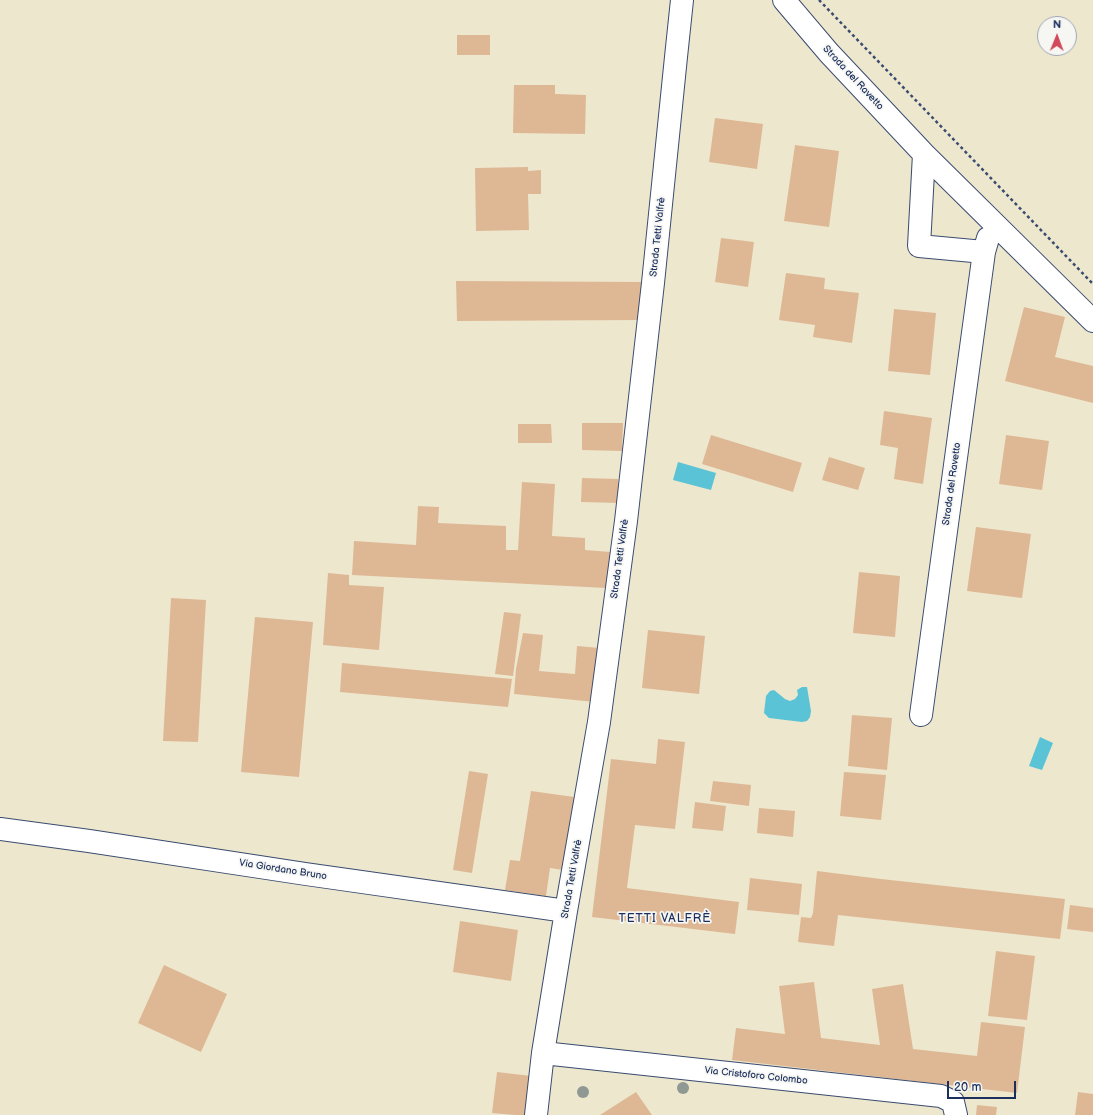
<!DOCTYPE html>
<html>
<head>
<meta charset="utf-8">
<style>
  body { margin:0 }
  #map { position:relative; width:1093px; height:1115px; overflow:hidden; background:#ede7ce; font-family:"Balsamiq Sans",sans-serif }
  canvas { display:block }
  .north { position:absolute; left:1037px; top:16px; width:40px; height:40px; box-sizing:border-box; background:#f6f6f2; border:1px solid #9ea6b7; border-radius:50%; rotate:1deg; font-size:11px; font-weight:700; line-height:16px; text-align:center; color:#1b2f5e }
  .north::after { content:''; display:block; margin:auto; width:14px; height:18px; background:#d1495b; clip-path:polygon(50% 0,100% 100%,50% 72%,0 100%) }
  .scale { position:absolute; left:947px; top:1081px; width:69px; height:18px; box-sizing:border-box; border:2px solid #1b2f5e; border-top:0; padding-left:5px; font-size:12px; line-height:14px; white-space:nowrap; color:#1b2f5e; -webkit-text-stroke:3px #f6f6f2; paint-order:stroke }
</style>
</head>
<body>
<div id="map">
<canvas width="1093" height="1115"></canvas>
<div class="north">N</div>
<div class="scale">20 m</div>
</div>
<script>
const ctx = document.querySelector('canvas').getContext('2d');
ctx.lineJoin = 'round';
function fillPath(path, color) {
  ctx.fillStyle = color;
  ctx.fill(path, 'evenodd');
}
function toPath(rows) {
  const path = new Path2D();
  for (const r of rows) {
    path.moveTo(r[0], r[1]);
    for (let i = 2; i < r.length; i += 2) path.lineTo(r[i], r[i + 1]);
  }
  return path;
}
function trace(path, color, width, dash) {
  ctx.strokeStyle = color;
  ctx.lineWidth = width;
  ctx.lineCap = dash ? 'butt' : 'round';
  ctx.setLineDash(dash || []);
  ctx.stroke(path);
}
function drawText(font, color, halo, rows, align = 'center') {
  ctx.font = font + ' "Balsamiq Sans",sans-serif';
  ctx.lineWidth = 3.5;
  ctx.setLineDash([]);
  ctx.textBaseline = 'middle';
  ctx.strokeStyle = halo;
  ctx.fillStyle = color;
  for (const [text, x, y, turn = 0] of rows) {
    ctx.save();
    ctx.translate(x, y);
    ctx.rotate((+turn || 0) * Math.PI / 180);
    ctx.textAlign = isNaN(turn) ? turn : align;
    if (halo) ctx.strokeText(text, 0, 0);
    ctx.fillText(text, 0, 0);
    ctx.restore();
  }
}
fillPath(toPath([
  [678,462,716,473,711,490,673,480],
  [802,687,807,687,811,711,810,717,807,721,802,722,769,718,764,713,766,696,770,691,774,690,785,699,790,701,795,699,798,695,797,690],
  [1040,737,1053,743,1042,770,1029,766]
]), '#5ac3d6');
fillPath(toPath([
  [457,35,490,35,490,55,457,55],
  [514,85,555,85,555,94,586,95,585,134,513,133],
  [715,118,763,124,757,169,709,162],
  [795,145,839,151,829,227,784,221],
  [528,167,528,171,541,170,541,194,528,194,529,230,476,231,475,168],
  [721,238,754,242,748,287,715,282],
  [786,273,825,278,824,289,859,293,852,343,813,337,815,325,779,320],
  [456,281,645,282,640,320,457,321],
  [1024,307,1065,317,1055,357,1093,366,1093,403,1005,381],
  [894,309,936,313,930,375,888,371],
  [884,411,932,418,923,484,894,479,898,448,880,445],
  [582,423,623,423,622,451,582,450],
  [518,424,551,424,552,443,518,443],
  [711,435,802,463,793,492,702,464],
  [1006,435,1049,441,1042,490,999,484],
  [829,457,865,468,858,490,822,480],
  [582,478,618,479,618,503,581,502],
  [522,482,555,484,552,536,585,538,585,550,610,552,606,588,352,575,354,541,416,545,418,506,439,507,438,523,506,526,506,550,518,550],
  [976,527,1031,534,1022,598,967,591],
  [859,572,900,576,895,637,853,633],
  [328,573,349,575,349,585,384,587,379,650,323,645],
  [171,598,206,600,198,742,163,741],
  [504,612,521,614,513,676,495,674],
  [255,617,313,622,299,777,241,772],
  [648,630,705,636,699,694,642,688],
  [523,633,543,635,539,671,575,674,577,646,600,648,595,702,514,694,516,669],
  [342,663,512,679,508,707,340,692],
  [852,715,892,718,887,770,848,766],
  [658,739,685,742,675,829,635,825,627,888,739,902,735,934,592,917,611,759,656,764],
  [469,771,488,774,472,873,453,870],
  [844,772,886,775,881,820,840,816],
  [713,781,751,785,749,806,710,801],
  [531,791,574,797,563,870,550,868,546,896,505,890,510,860,520,861],
  [695,802,726,806,723,831,692,828],
  [759,808,795,811,793,837,757,833],
  [817,871,881,879,1065,899,1060,939,838,915,834,946,798,942,801,917,811,918,813,913],
  [750,878,802,884,799,915,747,910],
  [1070,905,1093,908,1093,932,1067,929],
  [460,921,518,930,511,981,453,972],
  [996,951,1035,956,1027,1020,988,1016],
  [164,965,227,994,201,1052,138,1023],
  [814,982,821,1038,880,1045,872,989,903,984,913,1049,977,1056,981,1022,1025,1027,1017,1093,732,1060,736,1028,785,1034,779,986],
  [497,1072,531,1076,527,1115,515,1115,492,1113],
  [636,1092,652,1115,600,1115],
  [1078,1092,1093,1094,1093,1115,1075,1115],
  [977,1105,997,1107,996,1115,976,1115]
]), '#deb895');
const minor = toPath([
  [784,0,829,53,924,154,1093,321],
  [924,154,919,246,984,252,988,238],
  [921,715,984,252],
  [0,829,89,841,306,874,566,911],
  [543,1053,941,1096,953,1102,956,1115],
  [536,1115,543,1053,566,911,599,722,626,521,653,283,676,57,682,0]
]);
trace(minor, '#3a4b6f', 24);
trace(toPath([
  [819,0,1093,284]
]), '#3a4b6f', 2.5, [3, 3]);
trace(minor, '#fff', 22);
ctx.fillStyle = '#909893';
for (const [x, y] of [
  [683,1088],
  [583,1092]
]) {
  ctx.beginPath();
  ctx.arc(x, y, 6, 0, 2 * Math.PI);
  ctx.fill();
}
drawText('10px', '#1b2f5e', '#f6f6f2', [
  ["Strada del Ravetto",853,78,47],
  ["Strada Tetti Valfrè",658,237,-84],
  ["Strada del Ravetto",952,484,-82],
  ["Strada Tetti Valfrè",620,559,-82],
  ["Via Giordano Bruno",283,870,9],
  ["Strada Tetti Valfrè",572,879,-80],
  ["Via Cristoforo Colombo",756,1076,6]
]);
ctx.letterSpacing = '1px';
drawText('12px', '#1b2f5e', '#f6f6f2', [
  ["TETTI VALFRÈ",665,919]
]);
ctx.letterSpacing = '0px';
</script>
</body>
</html>
